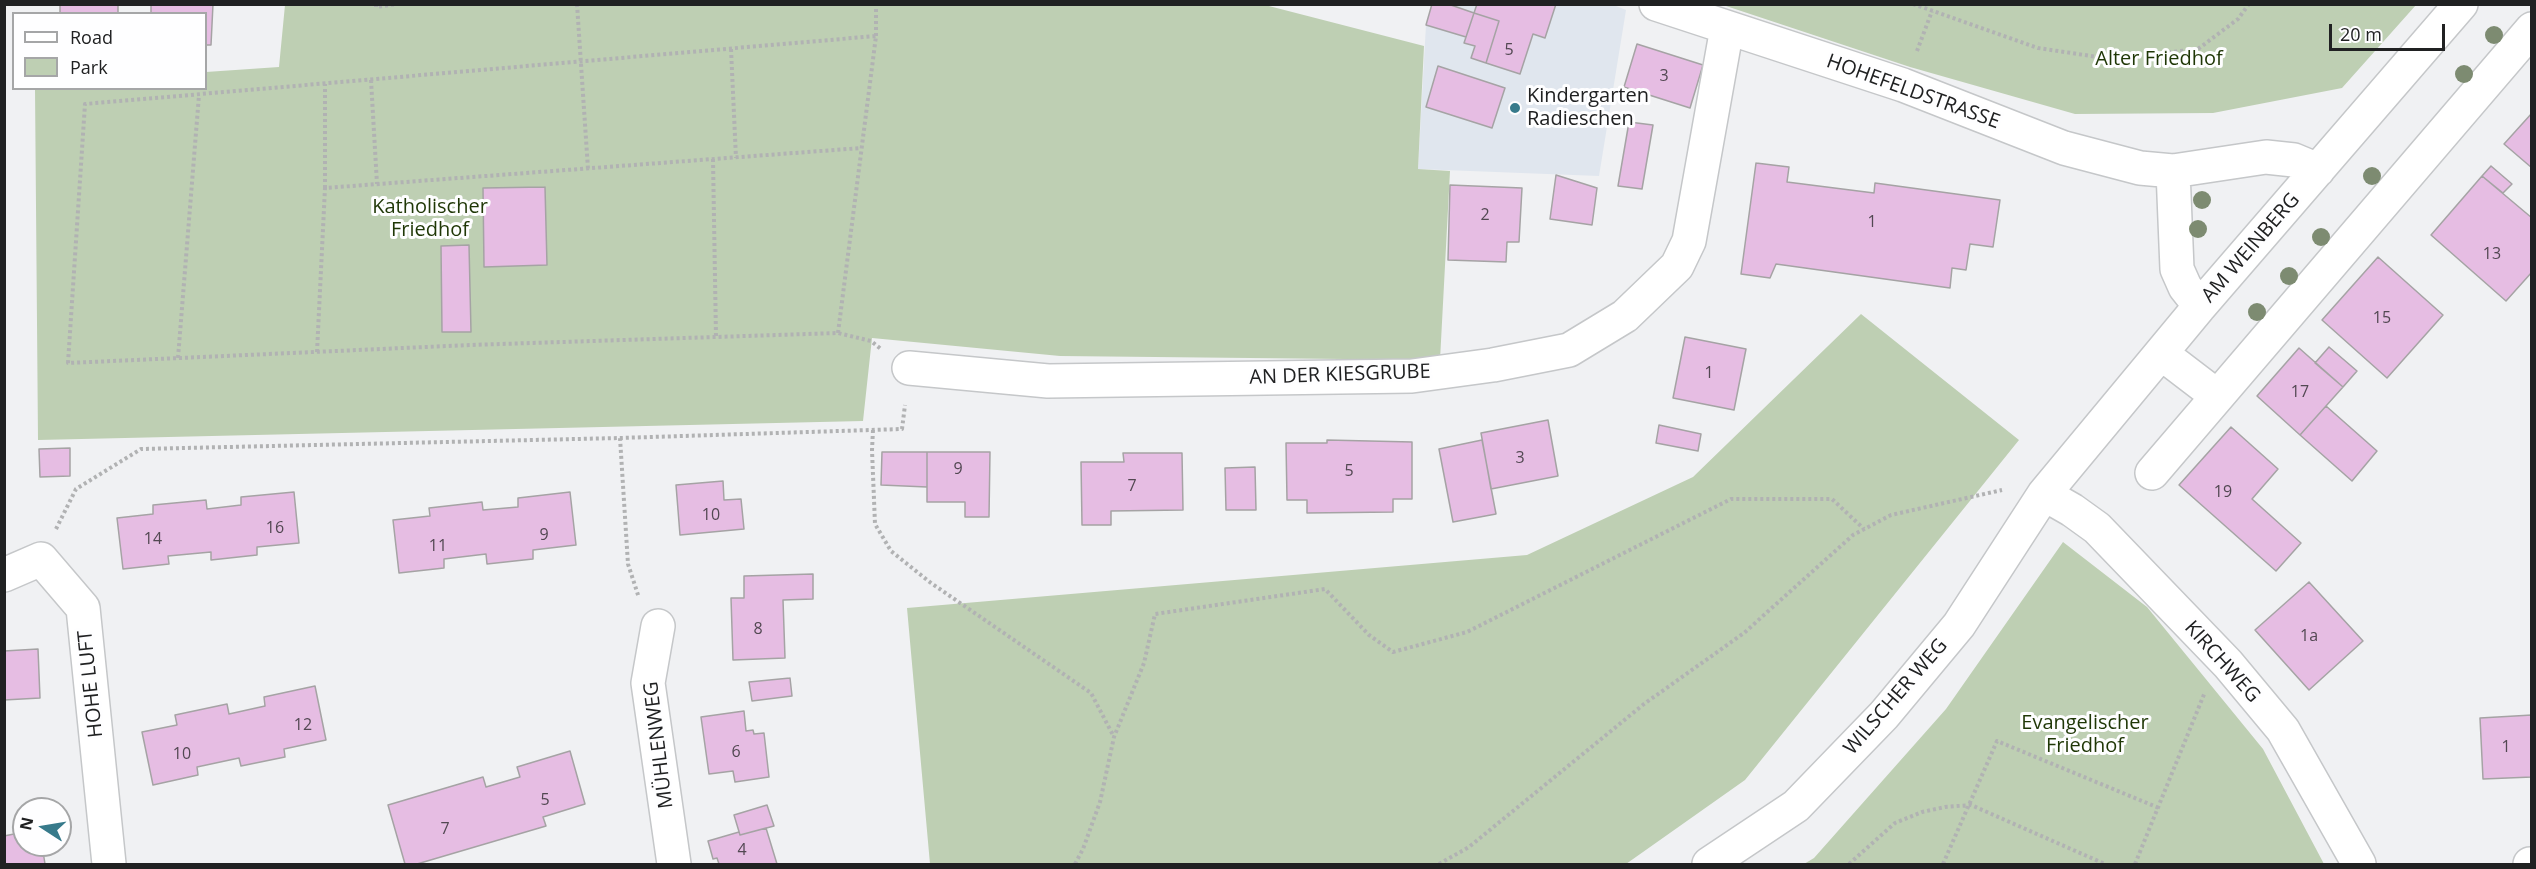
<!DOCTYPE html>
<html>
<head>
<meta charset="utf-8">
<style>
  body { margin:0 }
  #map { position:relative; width:2536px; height:869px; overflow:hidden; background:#f0f1f3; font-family:"Open Sans",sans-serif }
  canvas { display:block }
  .frame { position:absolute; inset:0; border:6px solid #202122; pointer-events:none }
  .legend { position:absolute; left:12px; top:12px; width:195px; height:78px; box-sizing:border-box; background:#fefeff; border:2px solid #a5a6a7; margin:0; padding:8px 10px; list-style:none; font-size:18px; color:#202122 }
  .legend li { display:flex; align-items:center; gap:12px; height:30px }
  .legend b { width:30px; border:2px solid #a5a6a7 }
  .north { position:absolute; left:12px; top:797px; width:60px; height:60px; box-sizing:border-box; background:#fefeff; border:2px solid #a5a6a7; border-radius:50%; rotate:282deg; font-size:16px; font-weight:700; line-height:24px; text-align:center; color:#202122 }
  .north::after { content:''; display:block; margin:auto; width:21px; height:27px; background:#377a8b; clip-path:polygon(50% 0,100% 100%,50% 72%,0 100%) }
  .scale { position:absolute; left:2329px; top:24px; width:116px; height:27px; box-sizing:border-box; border:3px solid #202122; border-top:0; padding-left:8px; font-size:18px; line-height:21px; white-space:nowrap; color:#202122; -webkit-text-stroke:4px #fefeff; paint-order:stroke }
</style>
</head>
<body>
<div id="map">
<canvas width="2536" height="869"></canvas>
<div class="frame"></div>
<ul class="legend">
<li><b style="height:8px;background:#fff"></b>Road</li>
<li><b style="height:16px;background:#becfb3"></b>Park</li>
</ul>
<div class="north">N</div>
<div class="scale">20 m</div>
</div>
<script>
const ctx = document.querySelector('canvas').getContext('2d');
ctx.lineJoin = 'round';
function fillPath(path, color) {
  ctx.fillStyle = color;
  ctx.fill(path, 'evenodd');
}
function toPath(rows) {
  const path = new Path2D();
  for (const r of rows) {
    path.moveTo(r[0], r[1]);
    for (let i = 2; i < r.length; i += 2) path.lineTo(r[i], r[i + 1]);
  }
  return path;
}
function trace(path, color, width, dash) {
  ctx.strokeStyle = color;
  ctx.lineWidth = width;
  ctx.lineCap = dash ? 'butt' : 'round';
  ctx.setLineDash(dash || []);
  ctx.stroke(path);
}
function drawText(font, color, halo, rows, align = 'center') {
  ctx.font = font + ' "Open Sans",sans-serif';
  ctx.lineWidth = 6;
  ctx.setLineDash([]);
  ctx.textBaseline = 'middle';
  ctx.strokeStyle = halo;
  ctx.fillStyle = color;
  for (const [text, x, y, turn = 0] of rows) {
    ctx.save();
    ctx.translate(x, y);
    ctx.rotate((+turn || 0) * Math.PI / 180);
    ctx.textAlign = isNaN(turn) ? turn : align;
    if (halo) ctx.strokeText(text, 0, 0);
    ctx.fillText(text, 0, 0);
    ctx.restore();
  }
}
fillPath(toPath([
  [1611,4,1626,10,1599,176,1418,169,1426,25,1432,5]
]), '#e0e6ee');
fillPath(toPath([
  [285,5,1265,5,1424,46,1418,169,1450,171,1440,360,1060,356,872,338,863,421,38,440,35,89,206,88,206,72,279,67],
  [1723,5,2416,5,2342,88,2213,113,2075,114,1910,67],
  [1861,314,2019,440,1745,780,1626,864,930,864,907,608,1527,555,1693,477],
  [2063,542,2147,607,2263,749,2324,864,1804,864,1814,858,1946,709]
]), '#becfb3');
const building = toPath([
  [60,4,118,4,118,14,60,14,60,4],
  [151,4,213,4,211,45,206,45,206,14,151,14,151,4],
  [1432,4,1448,4,1474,13,1466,37,1426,25,1432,4],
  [1477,4,1556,4,1545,38,1533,34,1520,74,1486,63,1499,21,1474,13,1477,4],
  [1474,13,1499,21,1486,63,1471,58,1475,46,1464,43,1474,13],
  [1637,44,1703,65,1690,108,1624,87,1637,44],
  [1438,66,1505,88,1492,128,1426,107,1438,66],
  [2532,113,2532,168,2504,144,2532,113],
  [1629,122,1653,125,1642,189,1618,186,1629,122],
  [1756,163,1789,167,1787,182,1874,193,1875,183,2000,200,1993,247,1970,244,1966,270,1952,268,1950,288,1776,264,1770,278,1741,274,1756,163],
  [2491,166,2512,184,2503,193,2482,176,2491,166],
  [1556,175,1597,188,1592,225,1550,219,1556,175],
  [2482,176,2532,218,2532,272,2506,301,2431,235,2482,176],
  [1450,185,1522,188,1519,242,1507,242,1506,262,1448,260,1450,185],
  [545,187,547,265,484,267,483,188,545,187],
  [469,245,471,332,442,332,441,246,469,245],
  [2378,257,2443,315,2387,378,2322,320,2378,257],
  [1685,337,1746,349,1734,410,1673,398,1685,337],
  [2329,347,2357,371,2343,387,2315,363,2329,347],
  [2299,348,2343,387,2300,435,2257,396,2299,348],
  [2326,406,2377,451,2352,481,2300,435,2326,406],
  [1548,420,1558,476,1491,489,1481,433,1548,420],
  [1659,425,1701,434,1698,451,1656,443,1659,425],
  [2231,427,2278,469,2252,499,2301,543,2276,571,2179,485,2231,427],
  [1327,440,1412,442,1412,499,1393,499,1393,512,1307,513,1307,500,1287,500,1286,443,1327,443,1327,440],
  [1482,440,1496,514,1453,522,1439,449,1482,440],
  [70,448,70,476,40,477,39,449,70,448],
  [882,452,927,452,927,487,881,485,882,452],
  [927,452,990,452,989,517,965,517,965,502,927,502,927,452],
  [1123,453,1182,453,1183,510,1111,511,1111,525,1082,525,1081,462,1124,462,1123,453],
  [1255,467,1256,510,1226,510,1225,468,1255,467],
  [723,481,724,500,741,499,744,529,680,535,676,485,723,481],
  [294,492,299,543,257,547,257,555,211,560,211,552,168,556,169,564,123,569,117,518,153,514,153,505,206,500,207,509,241,505,241,497,294,492],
  [570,492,576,545,533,550,533,559,487,564,486,554,444,559,444,568,399,573,393,520,430,516,429,508,482,502,483,510,518,507,518,498,570,492],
  [813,574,813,599,783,600,785,658,733,660,731,598,744,598,744,576,813,574],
  [2309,582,2363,641,2309,690,2255,630,2309,582],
  [38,649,40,698,4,700,4,651,38,649],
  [790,678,792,696,752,701,749,682,790,678],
  [315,686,326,740,284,749,285,757,241,766,239,758,197,767,198,775,153,785,142,732,177,725,175,715,227,704,229,714,265,706,264,697,315,686],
  [744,711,746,731,753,730,754,734,764,733,769,777,735,782,733,771,709,774,701,717,744,711],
  [2532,715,2532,777,2483,779,2480,718,2532,715],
  [570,751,585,804,543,817,546,826,417,864,405,864,388,805,483,777,486,787,520,777,517,767,570,751],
  [767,805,774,826,740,835,734,815,767,805],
  [766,828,777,864,719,864,717,858,713,859,708,841,739,832,740,835,766,828],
  [24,832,24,845,42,845,45,864,4,864,4,836,24,832]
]);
fillPath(building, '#e6bde3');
trace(building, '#a5a3a4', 1.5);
const minor = toPath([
  [1656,4,1903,85,2064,148,2140,168,2173,171,2266,157,2294,160,2318,170],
  [2173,171,2177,269,2185,287,2200,306],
  [2162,354,2217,396],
  [909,368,1048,381,1412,376,1493,365,1569,350,1625,316,1677,266,1689,241,1727,28],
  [2152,473,2532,29],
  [2044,494,2072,510,2097,528,2228,664,2283,730,2359,864],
  [4,575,41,559,83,608,109,864],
  [658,626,648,683,674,864],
  [1709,864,1796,806,1884,715,1959,625,2044,494,2200,306,2461,4],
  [2530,864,2532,864]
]);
trace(minor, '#c5c7c9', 36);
trace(toPath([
  [376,4,376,7,397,4],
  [577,4,588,169],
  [1913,4,2038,48,2111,59,2198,49,2238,19,2249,4],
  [876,36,876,4],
  [731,49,736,158],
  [1917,51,1932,11],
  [371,80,377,184],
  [713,159,716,337],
  [325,188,325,84],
  [838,333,876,36,85,104,68,363,470,345,838,333,871,341,881,349],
  [317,352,325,188,861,148],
  [178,358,199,95],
  [873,430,872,450,875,524,891,551,931,583,1091,693,1114,737],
  [620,438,628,564,639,598],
  [56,529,76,489,141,449,620,438,902,429,905,405],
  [1075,864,1083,849,1100,802,1114,737,1144,663,1155,614,1325,589,1369,635,1393,652,1467,632,1731,499,1832,499,1864,529],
  [1439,864,1469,847,1644,704,1744,633,1853,535,1891,515,2002,490],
  [1849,864,1895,823,1922,812,1945,807,1971,805,2105,864],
  [1943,864,1997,741,2159,808],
  [2135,864,2205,692]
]), '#b1b2b3', 4, [3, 3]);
trace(minor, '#fff', 33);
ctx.fillStyle = '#7d8b71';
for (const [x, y] of [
  [2494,35],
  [2464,74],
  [2372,176],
  [2202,200],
  [2198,229],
  [2321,237],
  [2289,276],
  [2257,312]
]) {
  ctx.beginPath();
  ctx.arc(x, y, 9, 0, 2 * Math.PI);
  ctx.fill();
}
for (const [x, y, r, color] of [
  [1515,108,6,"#377a8b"]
]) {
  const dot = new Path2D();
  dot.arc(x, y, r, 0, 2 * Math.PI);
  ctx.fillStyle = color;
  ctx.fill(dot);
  trace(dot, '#fefeff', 2);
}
drawText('16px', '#524852', null, [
  ["5",1509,50],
  ["3",1664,76],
  ["2",1485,215],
  ["1",1872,222],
  ["13",2492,254],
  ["15",2382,318],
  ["1",1709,373],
  ["17",2300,392],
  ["3",1520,458],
  ["9",958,469],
  ["5",1349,471],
  ["7",1132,486],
  ["19",2223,492],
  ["10",711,515],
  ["16",275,528],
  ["9",544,535],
  ["14",153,539],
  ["11",438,546],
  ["8",758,629],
  ["1a",2309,636],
  ["12",303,725],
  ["1",2506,747],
  ["6",736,752],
  ["10",182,754],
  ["5",545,800],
  ["7",445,829],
  ["4",742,850]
]);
drawText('20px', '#1f3706', '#fefeff', [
  ["Alter Friedhof",2159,59],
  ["Katholischer",430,207],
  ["Friedhof",430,230],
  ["Evangelischer",2085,723],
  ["Friedhof",2085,746]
]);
drawText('20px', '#202122', '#fefeff', [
  ["HOHEFELDSTRASSE",1913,92,20],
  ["AM WEINBERG",2251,248,-49],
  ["AN DER KIESGRUBE",1340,375,-2],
  ["KIRCHWEG",2222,662,48],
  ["HOHE LUFT",91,684,-96],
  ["WILSCHER WEG",1896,697,-49],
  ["MÜHLENWEG",659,745,-97]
]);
drawText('20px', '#202122', '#fefeff', [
  ["Kindergarten",1527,96],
  ["Radieschen",1527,119]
], 'left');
</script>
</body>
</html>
